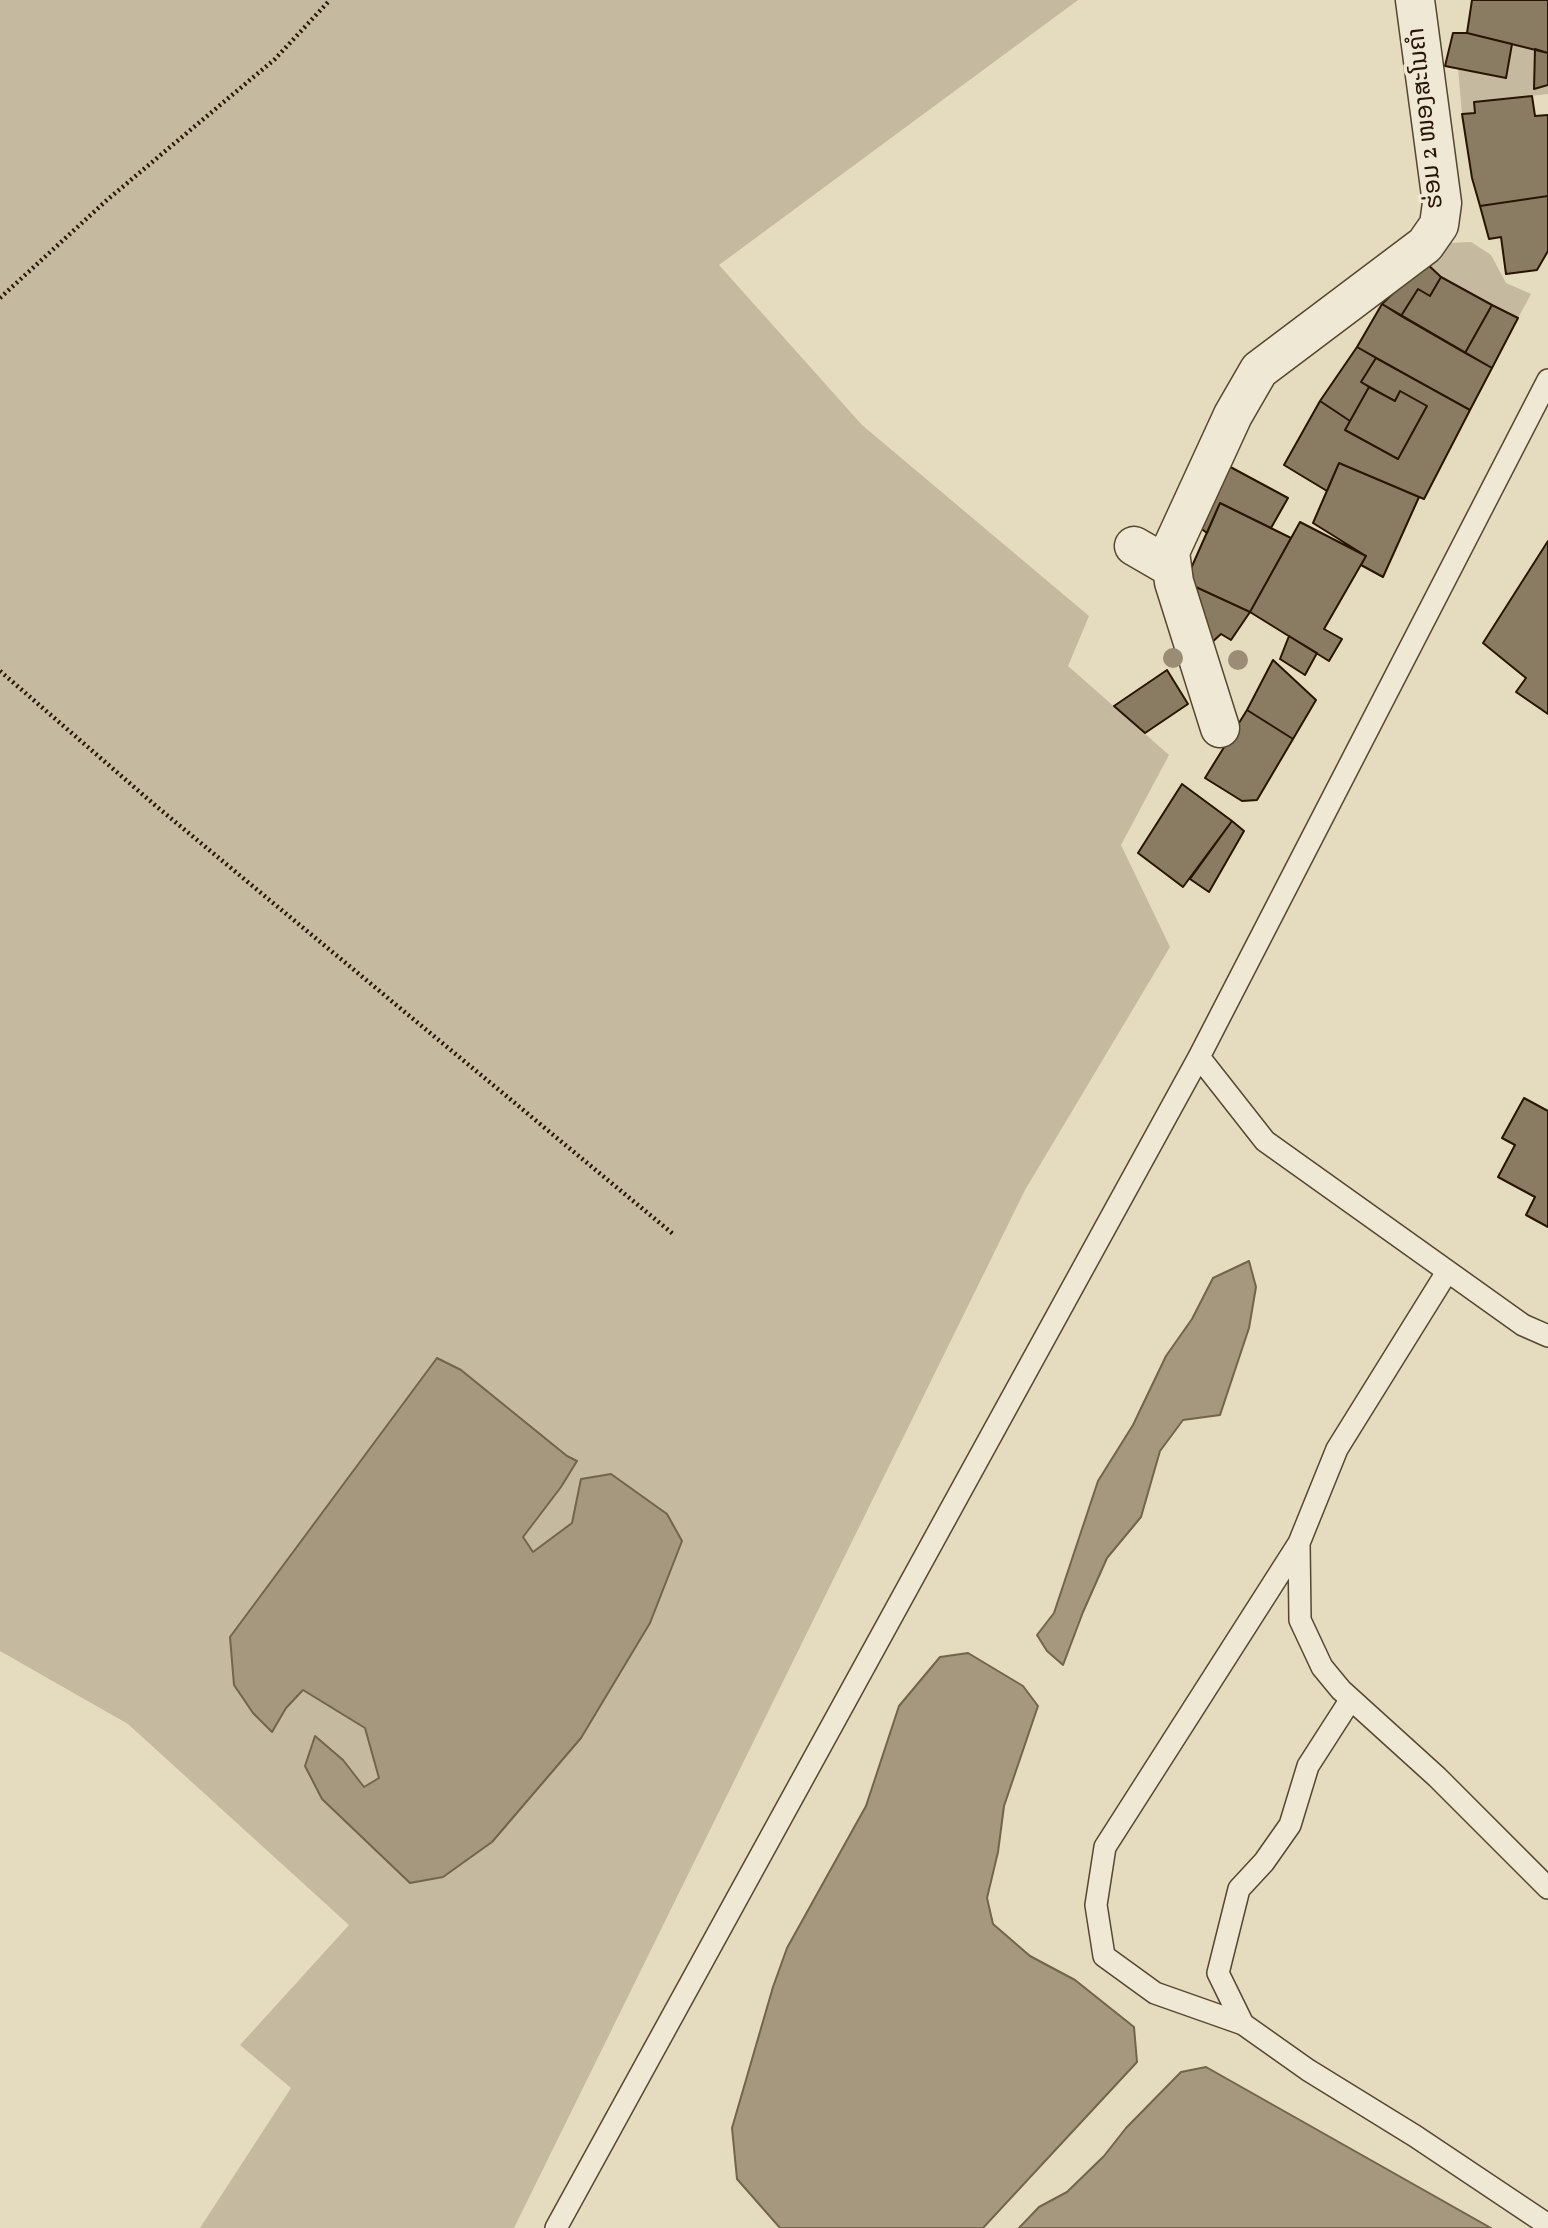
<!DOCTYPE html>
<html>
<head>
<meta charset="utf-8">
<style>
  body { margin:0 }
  canvas { display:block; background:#e5dbbf }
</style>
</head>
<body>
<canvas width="1548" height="2228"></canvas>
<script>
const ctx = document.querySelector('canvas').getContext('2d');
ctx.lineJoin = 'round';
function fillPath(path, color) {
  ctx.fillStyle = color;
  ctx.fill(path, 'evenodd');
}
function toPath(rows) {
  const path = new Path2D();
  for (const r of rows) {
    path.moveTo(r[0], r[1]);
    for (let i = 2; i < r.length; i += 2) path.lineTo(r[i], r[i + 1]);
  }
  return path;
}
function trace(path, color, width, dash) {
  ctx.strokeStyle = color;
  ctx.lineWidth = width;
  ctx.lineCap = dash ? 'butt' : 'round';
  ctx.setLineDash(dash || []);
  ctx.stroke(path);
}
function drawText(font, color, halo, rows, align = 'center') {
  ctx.font = font + ' Vollkorn,"Noto Sans Lao",serif';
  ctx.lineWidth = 7;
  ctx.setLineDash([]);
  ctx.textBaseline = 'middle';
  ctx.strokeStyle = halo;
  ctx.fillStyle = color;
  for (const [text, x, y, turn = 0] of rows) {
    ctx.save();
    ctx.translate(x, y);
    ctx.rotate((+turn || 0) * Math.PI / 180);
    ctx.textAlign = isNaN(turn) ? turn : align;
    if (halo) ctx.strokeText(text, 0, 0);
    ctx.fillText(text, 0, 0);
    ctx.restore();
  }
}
fillPath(toPath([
  [0,0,1078,0,719,265,862,425,1089,616,1068,666,1169,755,1121,845,1170,947,1025,1190,514,2228,200,2228,291,2088,240,2045,349,1925,128,1724,0,1651],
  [1512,44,1535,49,1534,89,1548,85,1548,94,1474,102,1475,113,1462,114,1458,68,1506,78],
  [1471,242,1491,255,1506,283,1531,294,1518,318,1441,277,1425,262,1448,243]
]), '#c5b99f');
const water = toPath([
  [1249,1261,1256,1287,1249,1328,1220,1415,1183,1420,1160,1451,1141,1517,1107,1558,1083,1612,1063,1665,1047,1651,1037,1635,1054,1613,1098,1481,1133,1425,1166,1356,1192,1319,1213,1278,1249,1261],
  [437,1358,461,1370,567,1456,577,1461,561,1487,523,1537,533,1552,572,1523,581,1479,611,1474,667,1514,682,1541,650,1623,581,1738,492,1842,443,1877,410,1883,322,1799,305,1766,315,1736,343,1760,364,1787,379,1778,365,1728,303,1690,286,1708,272,1732,253,1713,234,1685,230,1637,437,1358],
  [968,1653,1023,1686,1038,1706,1004,1806,998,1852,987,1898,993,1924,1030,1956,1075,1980,1134,2027,1137,2062,983,2228,780,2228,737,2179,732,2128,773,1987,787,1948,866,1806,899,1706,940,1657,968,1653],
  [1206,2067,1491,2228,1019,2228,1039,2207,1067,2192,1104,2156,1126,2128,1181,2072,1206,2067]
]);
fillPath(water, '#a5987e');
trace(water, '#73644c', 2);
const building = toPath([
  [1472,0,1548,0,1548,53,1467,33,1472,0],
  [1453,33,1467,33,1512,44,1506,78,1445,66,1453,33],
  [1535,49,1548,53,1548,50,1548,85,1534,89,1535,49],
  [1532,96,1535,116,1548,115,1548,196,1480,206,1472,178,1462,114,1475,113,1474,102,1532,96],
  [1548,196,1548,251,1537,270,1506,274,1501,237,1489,239,1480,206,1548,196],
  [1425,262,1441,277,1430,296,1418,289,1401,316,1382,304,1425,262],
  [1441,277,1492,305,1465,353,1401,316,1418,289,1430,296,1441,277],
  [1382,304,1492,368,1470,410,1357,347,1382,304],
  [1492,305,1518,318,1492,368,1465,353,1492,305],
  [1357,347,1376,358,1361,382,1369,387,1350,421,1320,401,1357,347],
  [1376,358,1470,410,1424,499,1339,463,1327,491,1284,465,1320,401,1350,421,1345,430,1398,459,1427,406,1400,391,1395,401,1361,382,1376,358],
  [1369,387,1395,401,1400,391,1427,406,1398,459,1345,430,1369,387],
  [1223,463,1288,498,1271,528,1220,503,1207,533,1195,524,1223,463],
  [1339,463,1419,497,1383,577,1361,565,1366,556,1313,523,1339,463],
  [1220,503,1291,538,1250,612,1185,582,1220,503],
  [1300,522,1366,556,1324,629,1342,639,1329,661,1250,612,1300,522],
  [1548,541,1548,714,1516,692,1526,678,1483,643,1548,541],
  [1185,582,1250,612,1231,640,1221,634,1209,645,1185,582],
  [1289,636,1317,653,1305,675,1280,659,1289,636],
  [1273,660,1316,700,1293,739,1247,710,1273,660],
  [1167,670,1188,704,1145,733,1114,706,1167,670],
  [1247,710,1293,739,1257,800,1242,801,1205,778,1247,710],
  [1182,784,1232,821,1183,887,1138,853,1182,784],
  [1232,821,1244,831,1209,892,1190,879,1232,821],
  [1524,1098,1548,1111,1548,1227,1526,1215,1535,1197,1498,1177,1515,1145,1502,1138,1524,1098]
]);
fillPath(building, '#8a7c63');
trace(building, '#281500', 2);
const service = toPath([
  [1199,1057,1265,1141,1523,1325,1548,1336],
  [1447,1272,1337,1449,1299,1543,1300,1620,1322,1667,1341,1690,1437,1777,1548,1888],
  [1351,1699,1308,1766,1290,1825,1264,1862,1239,1889,1218,1973,1243,2024,1308,2070,1415,2136,1548,2225],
  [1243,2024,1155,1993,1104,1956,1096,1905,1105,1847,1299,1543],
  [556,2228,1199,1057,1548,380]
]);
const minor = toPath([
  [1134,546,1172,568],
  [1220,728,1174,582,1170,552,1233,415,1259,370,1425,245,1439,225,1442,203,1415,0]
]);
trace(service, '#574630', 24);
trace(minor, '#574630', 41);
trace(toPath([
  [0,298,107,200,275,59,330,0],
  [0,671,156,806,673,1234]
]), '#281500', 4.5, [2, 3.5]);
trace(service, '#eee8d5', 21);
trace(minor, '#eee8d5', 38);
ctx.fillStyle = '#9b8d75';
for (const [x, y] of [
  [1173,658],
  [1238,660]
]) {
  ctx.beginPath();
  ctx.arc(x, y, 10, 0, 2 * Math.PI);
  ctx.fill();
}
drawText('24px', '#281500', '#eee8d5', [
  ["ຮ່ອມ 2 ໜອງສະໂນຄໍາ",1428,118,-96]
]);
</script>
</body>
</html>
